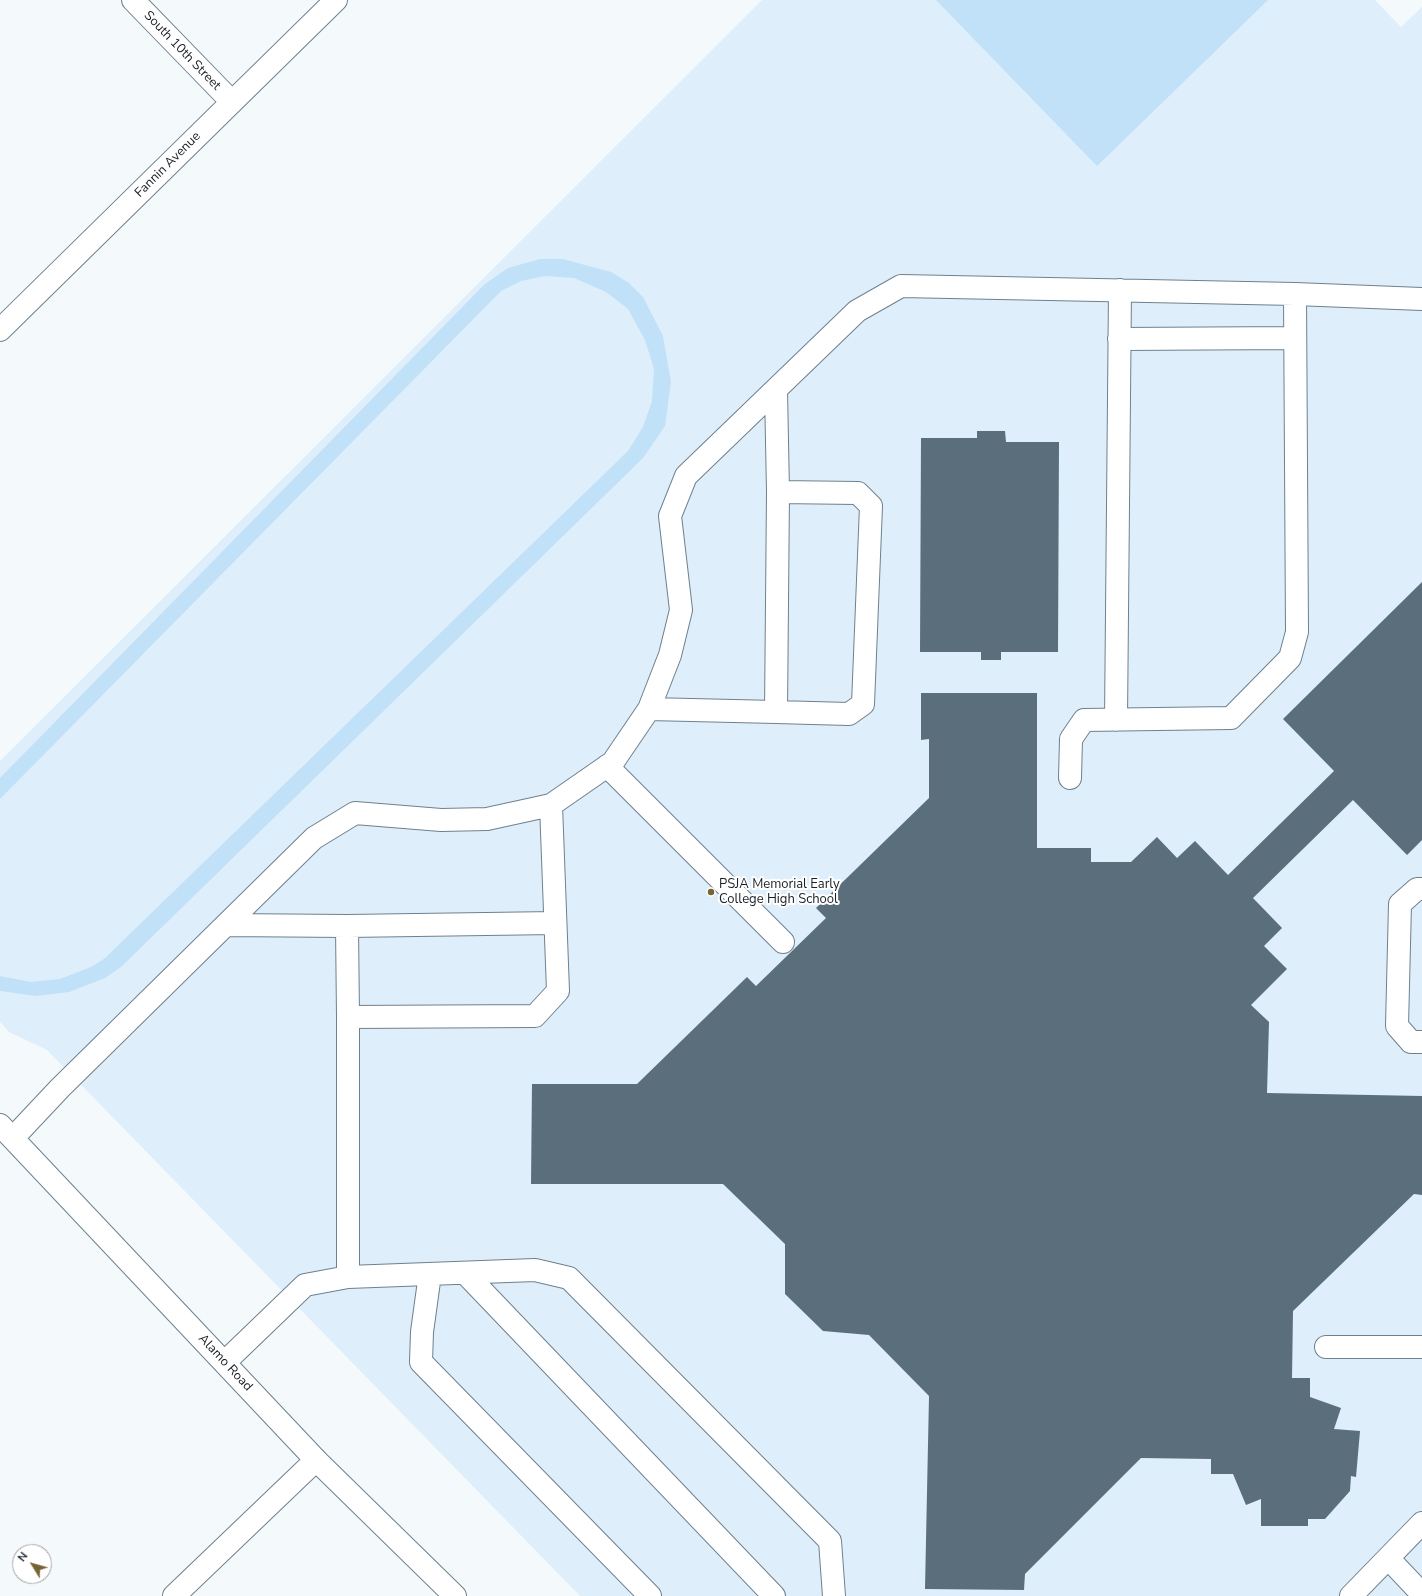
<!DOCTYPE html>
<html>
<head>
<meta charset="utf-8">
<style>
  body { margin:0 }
  #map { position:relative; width:1422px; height:1596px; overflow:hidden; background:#f4f9fc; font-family:"Nunito Sans",sans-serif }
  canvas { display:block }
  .north { position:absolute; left:12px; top:1544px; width:40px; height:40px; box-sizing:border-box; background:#fff; border:1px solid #a3a5a8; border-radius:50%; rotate:307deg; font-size:11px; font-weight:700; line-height:16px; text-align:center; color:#181f25 }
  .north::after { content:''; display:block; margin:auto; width:14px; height:18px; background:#776433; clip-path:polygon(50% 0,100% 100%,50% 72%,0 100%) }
</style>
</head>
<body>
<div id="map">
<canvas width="1422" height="1596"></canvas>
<div class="north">N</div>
</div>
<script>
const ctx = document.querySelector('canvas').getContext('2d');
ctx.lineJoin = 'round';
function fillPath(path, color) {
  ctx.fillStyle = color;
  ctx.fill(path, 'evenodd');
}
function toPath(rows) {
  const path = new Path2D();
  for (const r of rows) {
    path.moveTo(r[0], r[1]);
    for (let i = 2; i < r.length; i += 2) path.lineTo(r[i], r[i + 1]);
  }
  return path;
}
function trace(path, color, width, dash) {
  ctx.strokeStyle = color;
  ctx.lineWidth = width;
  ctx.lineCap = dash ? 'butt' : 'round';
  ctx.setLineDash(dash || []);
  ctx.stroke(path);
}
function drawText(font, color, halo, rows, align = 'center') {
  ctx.font = font + ' "Nunito Sans",sans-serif';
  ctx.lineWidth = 4;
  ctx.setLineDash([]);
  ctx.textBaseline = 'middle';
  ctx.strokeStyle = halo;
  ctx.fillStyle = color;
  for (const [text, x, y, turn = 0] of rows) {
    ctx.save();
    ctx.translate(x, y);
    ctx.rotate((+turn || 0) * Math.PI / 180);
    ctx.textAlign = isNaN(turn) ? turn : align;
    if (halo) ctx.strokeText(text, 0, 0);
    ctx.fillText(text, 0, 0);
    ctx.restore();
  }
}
fillPath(toPath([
  [762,0,1375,0,1401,27,1422,7,1422,1596,580,1596,47,1050,9,1032,0,1022,0,761]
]), '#deeffb');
fillPath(toPath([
  [936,0,1268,0,1097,166],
  [540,259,563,259,611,272,629,283,643,297,663,336,671,382,665,426,643,458,121,967,105,978,69,992,36,996,0,991,0,976,31,982,60,979,91,967,104,959,628,451,643,427,652,401,654,369,645,340,628,309,606,292,574,278,545,276,521,281,501,291,0,799,0,778,485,284,508,268]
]), '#c0e1f8');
fillPath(toPath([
  [977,431,1005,431,1006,442,1059,442,1058,652,1001,652,1001,660,981,660,981,652,920,652,921,438,977,438],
  [1422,582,1422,840,1407,855,1353,800,1253,898,1282,928,1264,946,1287,969,1251,1005,1269,1022,1267,1093,1422,1096,1422,1195,1414,1194,1293,1311,1292,1378,1310,1378,1310,1397,1341,1408,1334,1429,1360,1431,1356,1477,1351,1476,1350,1491,1325,1519,1308,1519,1308,1526,1261,1526,1261,1499,1246,1505,1233,1474,1211,1474,1211,1459,1141,1458,1025,1574,1024,1590,925,1589,929,1396,869,1335,823,1331,785,1294,785,1244,723,1184,531,1184,532,1084,637,1084,747,977,756,986,826,918,816,908,929,798,929,739,921,740,921,693,1037,693,1037,848,1091,848,1091,862,1131,862,1157,837,1177,858,1195,841,1228,875,1334,771,1283,719]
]), '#5b6e7b');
const minor = toPath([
  [133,0,232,102],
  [0,330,336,0],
  [1119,339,1295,338],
  [776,390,778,492],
  [649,709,776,712,849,714,863,704,871,506,858,493,778,492,776,712],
  [1116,720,1120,290],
  [607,766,783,942],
  [1070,778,1071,739,1084,720,1231,718,1290,658,1297,632,1295,294],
  [1422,889,1417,889,1400,904,1397,1026,1411,1042,1422,1042],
  [227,925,347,926,348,1017,535,1016,558,991,551,805],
  [347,926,555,923],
  [13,1138,60,1088,314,838,355,813,441,820,487,819,551,805,613,762,649,709,670,655,681,610,670,516,686,476,857,311,901,286,1295,294,1422,299],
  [465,1273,774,1596],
  [430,1274,422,1332,421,1362,650,1596],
  [348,1277,535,1270,569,1278,830,1541,834,1596],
  [1326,1347,1422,1347],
  [225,1362,305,1285,348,1277,348,1017],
  [1388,1558,1422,1594],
  [174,1596,316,1460],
  [1351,1596,1422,1523]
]);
const major = toPath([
  [0,1125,316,1460,455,1596]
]);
trace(minor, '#6e808e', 24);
trace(major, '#6e808e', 24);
trace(minor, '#fff', 22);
trace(major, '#fff', 22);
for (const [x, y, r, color] of [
  [711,892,4,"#776433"]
]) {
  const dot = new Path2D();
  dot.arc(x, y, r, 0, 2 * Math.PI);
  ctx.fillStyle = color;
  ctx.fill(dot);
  trace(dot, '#fff', 1.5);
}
drawText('13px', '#181f25', '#fff', [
  ["South 10th Street",182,51,46],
  ["Fannin Avenue",168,165,-45],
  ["Alamo Road",225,1363,47]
]);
drawText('13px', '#181f25', '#fff', [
  ["PSJA Memorial Early",719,885],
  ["College High School",719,900]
], 'left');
</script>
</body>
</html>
